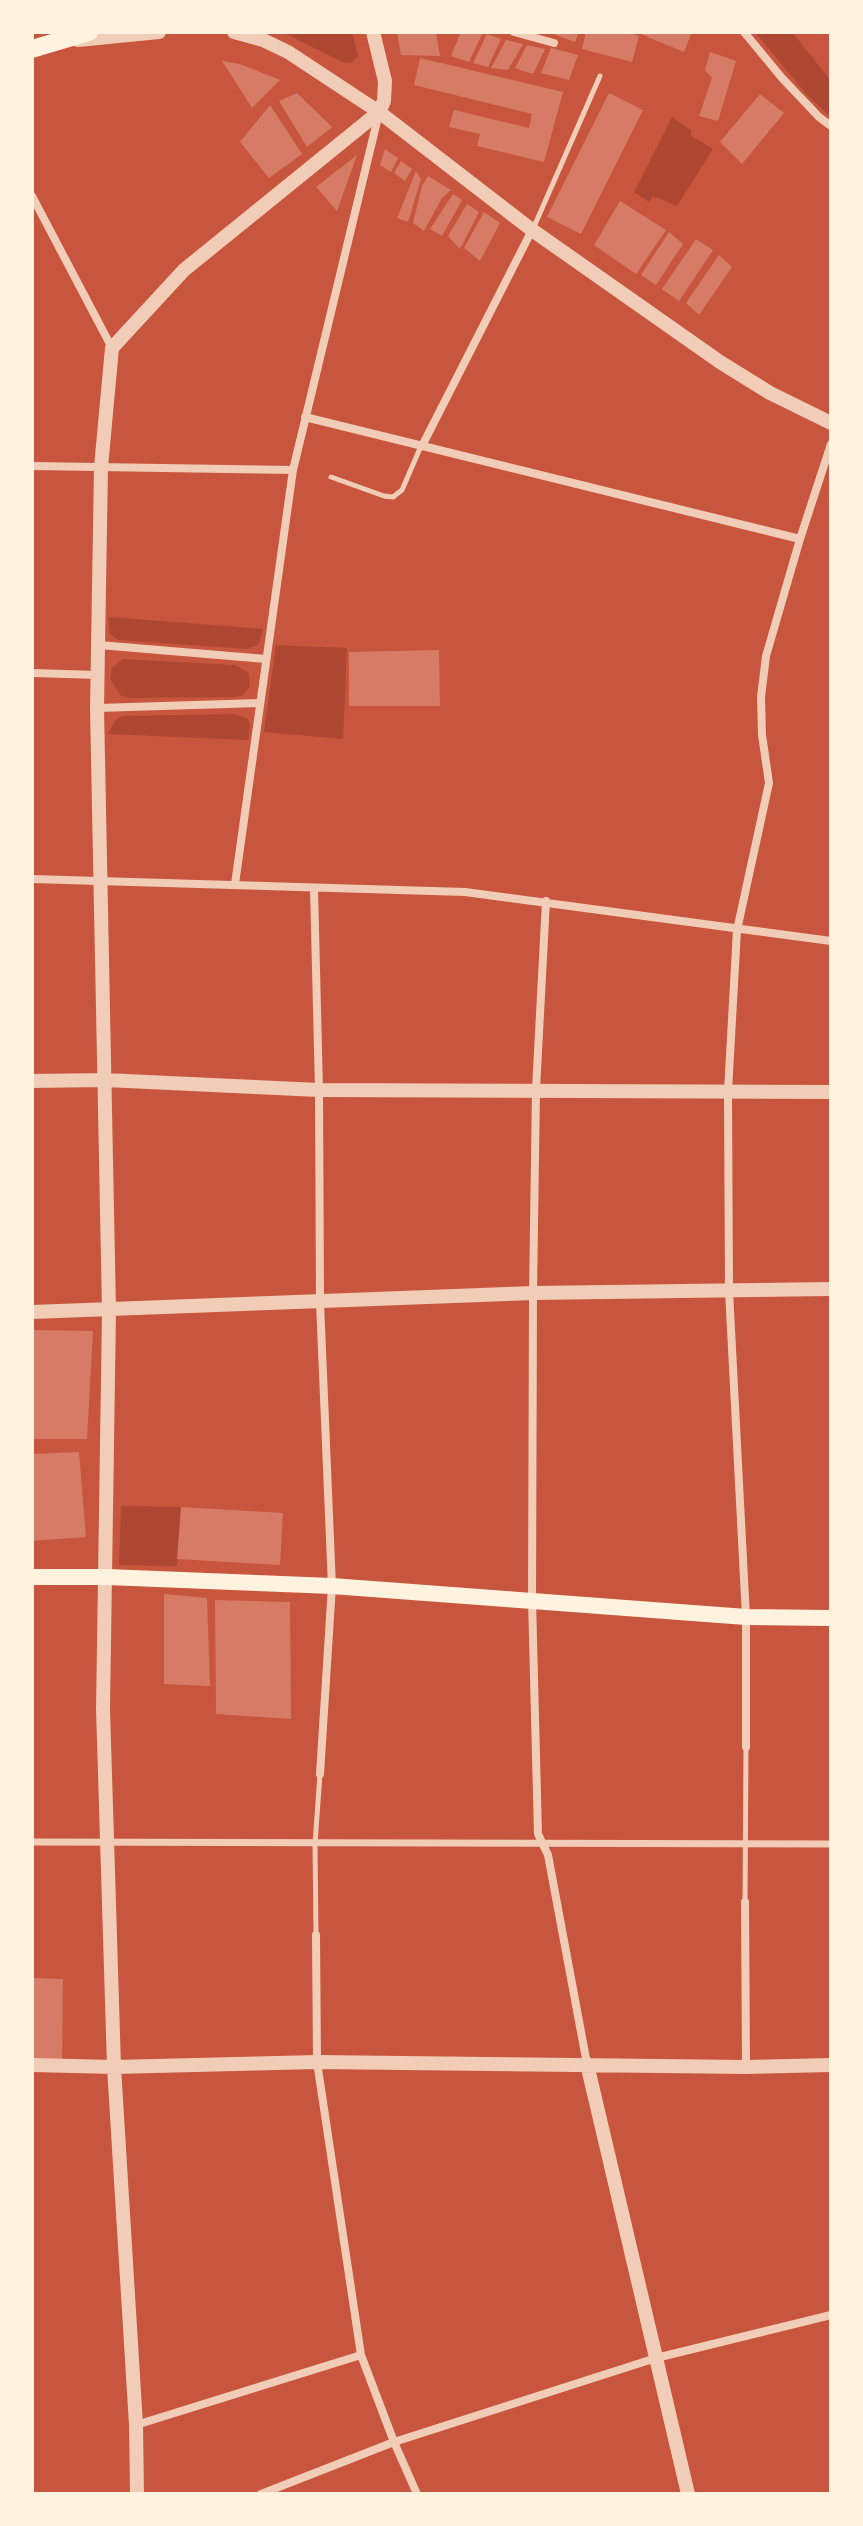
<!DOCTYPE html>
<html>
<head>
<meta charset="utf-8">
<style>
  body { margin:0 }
  #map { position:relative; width:863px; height:2526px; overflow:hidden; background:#c8553d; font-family:"Asap Condensed",sans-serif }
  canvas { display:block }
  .frame { position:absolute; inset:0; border:34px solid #fff3e0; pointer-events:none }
</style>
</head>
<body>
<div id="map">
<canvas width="863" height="2526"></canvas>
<div class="frame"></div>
</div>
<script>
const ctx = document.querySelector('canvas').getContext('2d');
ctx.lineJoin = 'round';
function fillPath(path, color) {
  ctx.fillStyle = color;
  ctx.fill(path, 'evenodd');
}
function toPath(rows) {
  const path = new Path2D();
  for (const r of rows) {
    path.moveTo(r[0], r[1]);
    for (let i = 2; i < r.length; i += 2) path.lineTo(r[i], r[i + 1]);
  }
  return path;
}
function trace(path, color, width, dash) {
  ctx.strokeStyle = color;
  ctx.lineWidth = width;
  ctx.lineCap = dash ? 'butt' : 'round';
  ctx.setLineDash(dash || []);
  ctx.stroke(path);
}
fillPath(toPath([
  [282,32,352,32,358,56,352,62,345,63],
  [755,32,792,32,831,81,831,117,808,96],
  [672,117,692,131,690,135,713,149,677,206,653,196,649,202,634,192],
  [108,617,200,624,263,629,259,644,248,649,118,640,110,634],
  [276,645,347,648,343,739,264,732],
  [123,659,235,665,249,673,250,687,243,695,236,697,129,698,120,695,110,678,112,668],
  [235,714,248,719,250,726,248,740,108,734,115,721,122,716],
  [121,1506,181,1507,177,1566,119,1565]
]), '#ae4732');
fillPath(toPath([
  [397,32,436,32,440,56,401,55],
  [461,32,483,32,469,62,451,56],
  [548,32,579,32,575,42],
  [586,32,626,32,639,36,632,62,582,49],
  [636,32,692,32,684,52],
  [487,34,501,39,488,67,473,63],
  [506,40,523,44,508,70,491,68],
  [527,45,545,49,533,74,515,68],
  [551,48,578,55,569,80,541,73],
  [710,52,736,61,718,121,699,116,712,78,705,70],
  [420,58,563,92,544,162,477,146,480,134,449,127,454,110,529,128,532,114,414,85],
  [222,61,240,64,280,80,252,108],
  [297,93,332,127,307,147,279,101],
  [609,93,643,110,581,234,547,217],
  [760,94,784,113,742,164,720,142],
  [270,105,302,154,269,178,240,142],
  [385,149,398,158,391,172,380,165],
  [357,155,337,211,316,187],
  [401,161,412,169,405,181,394,173],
  [416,171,421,179,408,222,397,218],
  [428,176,451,190,442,198,424,231,413,223,422,186],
  [453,194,462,200,442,236,430,229],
  [620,201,666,230,636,274,594,245],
  [467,204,479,212,460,249,448,236],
  [484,212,500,223,480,261,464,248],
  [669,232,683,244,656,285,641,275],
  [696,239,713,250,679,301,662,289],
  [719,255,732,267,699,315,686,303],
  [439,650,440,706,349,706,349,652],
  [32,1330,93,1331,87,1439,32,1439],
  [79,1452,86,1537,32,1541,32,1454],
  [181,1507,283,1513,280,1565,177,1559],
  [164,1594,207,1598,210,1686,164,1684],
  [215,1600,290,1602,291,1719,216,1714],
  [32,1978,63,1979,62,2062,32,2061]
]), '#d67c66');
trace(toPath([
  [533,229,600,76],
  [331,477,384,496,393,497,402,490,421,446],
  [745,1902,746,1747],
  [316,1934,315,1844,320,1774]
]), '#f1ccb7', 5);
trace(toPath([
  [32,1842,831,1844]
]), '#f1ccb7', 7);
trace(toPath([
  [514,32,554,43],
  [744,32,782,78,819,117,831,126],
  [32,196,112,348],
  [305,417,800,539],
  [422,446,532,230],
  [32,466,293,470],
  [99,645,266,659],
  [32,673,98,675],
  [97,708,260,703],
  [32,879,465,892,831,941],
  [235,884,293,470,379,113],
  [314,888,319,1090,320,1303,332,1586,320,1774],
  [546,901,536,1089,533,1293,532,1600,538,1834,548,1855,587,2064],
  [746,1747,746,1617,729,1291,728,1091,737,930,769,783,762,735,761,697,766,656,800,539,831,444],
  [745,1902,746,2067],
  [316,1935,317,2062,361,2355,394,2442,417,2494],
  [136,2425,361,2355],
  [261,2494,394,2442,656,2358,831,2315]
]), '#f1ccb7', 8);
trace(toPath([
  [234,32,263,40,288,52,379,112,532,230,720,362,770,393,831,423],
  [78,40,159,32],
  [32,1081,105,1080,319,1090,831,1092],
  [32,1312,533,1293,831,1289],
  [587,2064,688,2494],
  [32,2065,114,2067,317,2062,746,2067,831,2065],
  [137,2494,136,2425,114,2067,103,1709,109,1311,97,708,101,467,112,348,184,270,379,112,384,101,385,81,373,32]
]), '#f1ccb7', 14);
trace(toPath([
  [32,1577,107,1577,332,1586,746,1617,831,1618]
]), '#fff3e0', 16);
trace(toPath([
  [32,49,89,32]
]), '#fff3e0', 18);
</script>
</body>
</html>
